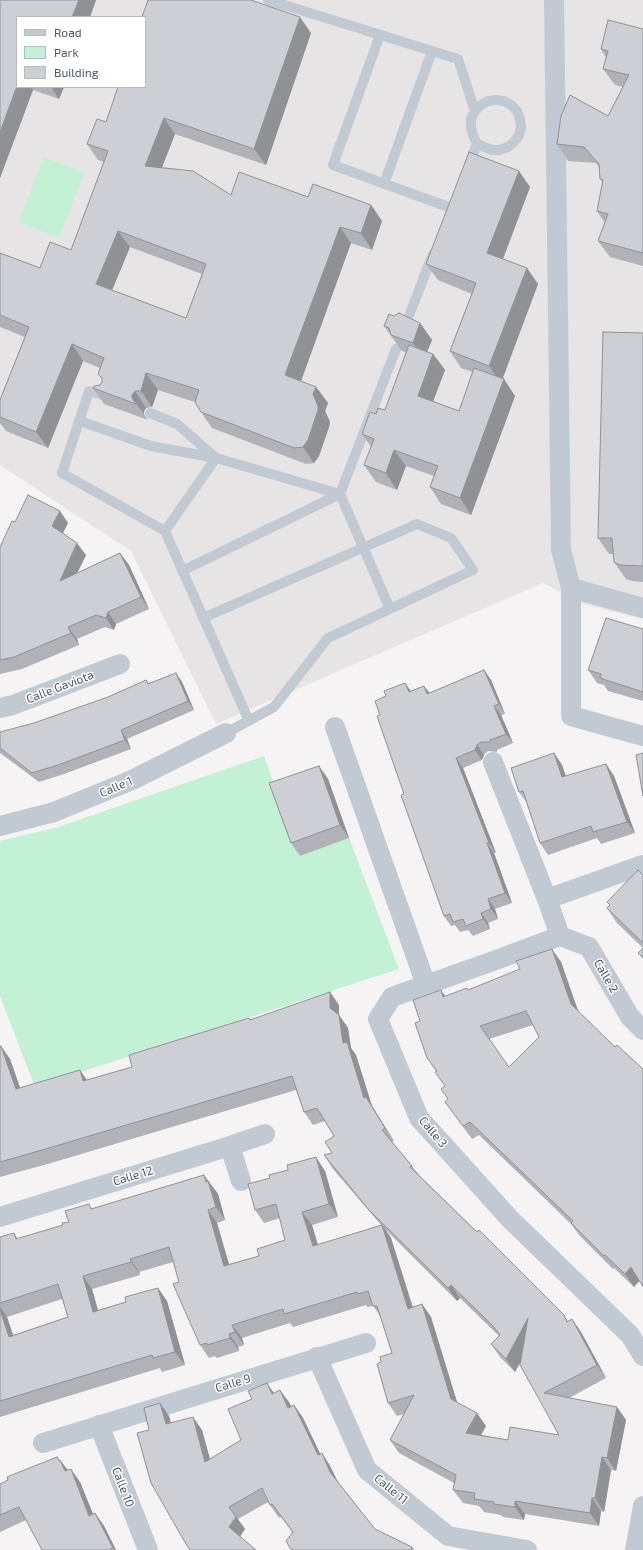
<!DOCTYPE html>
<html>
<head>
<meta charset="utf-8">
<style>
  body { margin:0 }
  #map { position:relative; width:643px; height:1550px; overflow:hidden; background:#f5f3f3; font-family:"Exo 2",sans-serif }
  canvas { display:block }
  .legend { position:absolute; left:16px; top:16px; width:130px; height:72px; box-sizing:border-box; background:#fff; border:1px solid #b7bbc0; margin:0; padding:5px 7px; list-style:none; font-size:12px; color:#4a5661 }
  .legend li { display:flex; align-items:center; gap:8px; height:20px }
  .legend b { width:20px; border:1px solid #b7bbc0 }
</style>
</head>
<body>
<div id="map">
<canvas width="643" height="1550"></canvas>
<ul class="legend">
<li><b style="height:5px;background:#c1cad2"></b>Road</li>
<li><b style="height:11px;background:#c3f1d5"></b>Park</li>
<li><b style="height:11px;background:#cdcfd5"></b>Building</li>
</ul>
</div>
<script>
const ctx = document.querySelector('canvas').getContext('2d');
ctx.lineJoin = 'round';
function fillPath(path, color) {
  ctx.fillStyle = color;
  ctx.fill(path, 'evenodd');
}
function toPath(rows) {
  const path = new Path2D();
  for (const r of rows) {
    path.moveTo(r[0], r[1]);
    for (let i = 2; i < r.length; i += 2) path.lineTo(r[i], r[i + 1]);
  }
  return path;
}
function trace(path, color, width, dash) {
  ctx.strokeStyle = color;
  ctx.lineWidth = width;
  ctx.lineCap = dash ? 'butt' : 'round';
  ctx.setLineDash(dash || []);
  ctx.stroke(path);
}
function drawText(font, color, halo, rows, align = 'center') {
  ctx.font = font + ' "Exo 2",sans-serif';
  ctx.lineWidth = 3;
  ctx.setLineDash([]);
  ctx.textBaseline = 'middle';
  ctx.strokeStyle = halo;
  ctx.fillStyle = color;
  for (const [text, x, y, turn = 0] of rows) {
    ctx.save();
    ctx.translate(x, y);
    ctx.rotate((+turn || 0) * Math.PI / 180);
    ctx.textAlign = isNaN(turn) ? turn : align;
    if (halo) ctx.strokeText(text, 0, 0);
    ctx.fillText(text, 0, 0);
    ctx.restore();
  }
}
fillPath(toPath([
  [0,0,643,0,643,619,582,604,543,583,216,724,131,551,0,465],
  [17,17,145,17,145,87,17,87]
]), '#e6e4e5');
fillPath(toPath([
  [44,157,84,173,59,238,19,222],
  [264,756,300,856,349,838,399,969,35,1087,0,996,0,841,58,827]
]), '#c3f1d5');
trace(toPath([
  [268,0,458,59,475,111],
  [380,35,333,165,451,208],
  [496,100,504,101,511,105,517,111,520,119,521,127,519,135,514,142,508,147,500,150,492,150,477,144,473,135,471,127,471,119,475,111,481,105,488,101,496,100],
  [469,165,477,144],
  [384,184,432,51],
  [405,326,433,254],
  [107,396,89,391,62,473,165,531,249,721],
  [150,413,177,424,216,458],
  [80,421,151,446,216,458,340,494],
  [340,494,390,609],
  [165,531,216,458],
  [182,571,340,494,396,349],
  [203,618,417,524,451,538,473,570,328,638,274,707,226,733]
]), '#c1cad2', 10);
trace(toPath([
  [554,0,561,550,571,588,643,608],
  [571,588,571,716,643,736],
  [0,708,13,705,120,664],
  [335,727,426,985],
  [493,762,547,899,560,936],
  [0,826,54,812,132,780,226,733],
  [547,899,643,865],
  [560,936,496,960,392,997,378,1019,419,1118,510,1219,630,1335,643,1356],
  [560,936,589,947,630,1017,643,1030],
  [230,1146,241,1181],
  [0,1217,230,1146,265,1134],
  [317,1357,367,1470,448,1536,527,1550],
  [99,1425,148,1550],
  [43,1443,366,1343],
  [635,1550,643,1506]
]), '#c1cad2', 20);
fillPath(toPath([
  [0,0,96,0,90,17,17,17,17,87,64,87,59,99,33,90,0,178],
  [643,29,643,266,610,257,598,241,605,223,597,211,603,183,600,179,599,167,596,163,568,161,557,144,608,116,623,87,615,85,603,69,606,58,601,49],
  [311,33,266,165,175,134,162,168,231,195,308,197,371,205,382,221,372,250,351,243,301,381,316,387,328,403,325,411,330,422,329,427,319,456,314,463,306,464,212,428,201,412,195,402,158,390,152,407,146,408,144,411,144,414,148,420,104,404,93,388,100,385,102,382,102,379,98,374,100,368,83,361,48,448,6,431,0,423,0,400,25,337,0,327,0,253,40,268,71,250,104,162,98,160,87,144,106,122],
  [130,247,202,274,186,318,112,290],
  [530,187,503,259,538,284,502,379,515,396,471,515,441,504,430,487,434,476,406,466,397,490,376,482,364,465,371,447,362,434,376,414,385,410,406,352,402,351,384,326,394,316,420,323,432,340,427,352,433,354,445,370,433,401,459,411,473,372,461,368,450,351,472,294,438,280,426,264],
  [643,333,643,582,632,581,626,579,614,562,614,554,609,554,598,538],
  [60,511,68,523,63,533,86,555,77,573,120,553,129,565,149,609,116,624,114,630,105,627,77,639,79,645,22,669,0,674,0,547,15,522],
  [643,629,643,701,608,691,604,685,597,683,588,670],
  [484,670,491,680,505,714,501,715,513,743,497,750,497,752,488,751,484,755,482,760,463,768,496,853,494,853,512,903,495,909,498,919,488,923,490,929,473,936,468,930,460,932,455,925,451,926,444,916,404,794,380,715,386,696,405,683,411,691,424,686,430,693],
  [176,673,182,682,194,710,127,739,131,749,64,774,39,782,0,753,0,732,34,723,108,697,146,680,149,683],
  [554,753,562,765,566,776,606,764,614,776,635,833,601,844,597,838,548,855,540,843,527,803,519,792],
  [319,766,328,779,349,838,300,856,291,843],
  [643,875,643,959,638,953,643,948,617,923,607,908,610,905,607,902],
  [561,962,578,1010,639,1281,634,1287,614,1268,613,1269,580,1236,571,1224,479,1135,472,1139,445,1102,448,1099,445,1086,436,1071,427,1058,420,1021,445,997],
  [533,1025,539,1037,509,1067,489,1039],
  [339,1005,339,1015,348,1028,351,1048,356,1055,372,1106,394,1141,392,1142,412,1166,419,1175,568,1321,572,1319,581,1332,606,1378,569,1398,617,1407,626,1420,616,1471,611,1470,604,1512,601,1511,599,1526,525,1514,524,1520,503,1517,501,1515,484,1512,479,1506,463,1503,453,1490,454,1483,399,1453,390,1440,404,1414,397,1416,388,1403,381,1362,392,1353,381,1317,373,1306,367,1307,366,1305,293,1327,290,1323,242,1338,244,1345,238,1347,239,1351,217,1358,215,1356,209,1358,200,1345,173,1262,139,1272,140,1275,92,1289,98,1310,126,1302,158,1288,167,1301,185,1365,162,1372,160,1368,0,1417,0,1237,14,1233,18,1239,63,1225,69,1222,89,1204,92,1209,208,1181,218,1194,225,1220,217,1223,229,1264,259,1256,285,1240,280,1218,264,1223,255,1210,325,1171,338,1217,312,1225,318,1245,381,1225,333,1169,324,1155,332,1153,334,1136,325,1121,313,1125,304,1112,296,1090,51,1163,0,1177,0,1046,10,1059,20,1088,87,1080,132,1067,249,1018,250,1020],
  [386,1230,457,1301,460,1298,499,1336,491,1344,500,1357,515,1372,521,1361,559,1435,508,1440,481,1435,486,1426,457,1402,431,1317,422,1304,413,1307,391,1238],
  [62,1299,68,1317,13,1335,7,1317],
  [274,1393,289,1402,291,1406,294,1405,303,1418,320,1454,322,1453,330,1466,337,1481,375,1529,412,1547,415,1550,291,1550,290,1548,293,1533,281,1517,279,1518,270,1505,268,1502,238,1519,245,1529,190,1550,149,1430,160,1403,169,1416,171,1423,202,1430,210,1459,241,1440,252,1399],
  [57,1457,60,1460,68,1470,80,1482,93,1514,95,1513,104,1526,116,1550,42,1550,26,1520,0,1532,0,1484]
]), '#b0b2b7');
fillPath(toPath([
  [79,0,96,0,90,17,72,17],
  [300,17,311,33,266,165,254,149],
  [17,87,32,87,33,90,0,178,0,132],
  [51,87,64,87,59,99],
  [164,118,175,134,156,182,145,166],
  [519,171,530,187,499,269,487,253],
  [371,205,382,221,372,250,361,233],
  [340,227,351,243,297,392,285,375],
  [118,231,130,247,108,300,96,284],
  [527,268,538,284,501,383,489,366],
  [420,323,432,340,424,359,413,343],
  [72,344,83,361,48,448,36,432],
  [433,354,445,370,429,412,418,396],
  [146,373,158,390,152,407,141,391],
  [504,379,515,396,471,515,460,498],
  [316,387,328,403,325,411,330,422,329,427,319,456,314,463,303,447,313,394],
  [135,391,146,408,144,411,144,414,132,398,132,395],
  [394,450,406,466,397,490,386,473],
  [60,511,68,523,60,538,52,526],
  [77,543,86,555,68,592,60,581],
  [120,553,129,565,149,609,141,597],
  [108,612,116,624,114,630,106,618],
  [68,627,77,639,79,645,71,633],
  [484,670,491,680,505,714,499,704],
  [176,673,182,682,194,710,188,701],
  [405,683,412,693,409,692],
  [424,686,431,696,427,694],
  [494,706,501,715,513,743,506,734],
  [121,730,127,739,131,749,125,740],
  [477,745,484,755,482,760,475,750],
  [554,753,562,765,570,789,562,777],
  [456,758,463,768,496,853,489,843],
  [606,764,614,776,635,833,627,822],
  [319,766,328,779,349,838,340,825],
  [487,843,494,853,512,903,505,893],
  [488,899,495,909,498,919,491,909],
  [481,913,488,923,490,929,483,919],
  [552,949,561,962,580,1017,571,1004],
  [441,990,450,1003,443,997],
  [330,992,339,1005,339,1015,348,1028,351,1048,356,1055,372,1106,394,1141,364,1098,330,1008],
  [1,1046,10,1059,25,1102,16,1089],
  [80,1070,89,1083,83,1081],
  [316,1157,325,1171,338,1217,329,1204],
  [204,1175,218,1194,225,1220,216,1207],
  [208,1210,217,1223,233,1279,224,1266],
  [302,1212,312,1225,322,1259,313,1246],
  [382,1225,391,1238,417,1322,408,1309],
  [130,1259,139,1272,140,1275,131,1262],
  [631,1267,640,1280,634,1287,625,1274],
  [83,1276,92,1289,102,1325,93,1312],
  [451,1285,460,1298,457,1301,448,1288],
  [158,1288,167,1301,185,1365,175,1352],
  [422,1304,431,1317,460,1412,451,1399],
  [0,1307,7,1317,18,1350,9,1337,0,1310],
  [528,1318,537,1331,515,1372,506,1359],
  [572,1319,581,1332,606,1378,597,1365],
  [232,1325,242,1338,244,1345,235,1332],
  [229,1334,238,1347,239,1351,230,1338],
  [267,1383,276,1396,272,1394],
  [280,1390,289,1402,297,1420,288,1408],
  [160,1403,169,1416,175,1437,166,1424],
  [294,1405,303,1418,327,1468,318,1455],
  [617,1407,626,1420,616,1471,607,1458],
  [477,1413,486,1426,475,1446,466,1433],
  [193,1417,202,1430,214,1474,205,1462],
  [322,1453,330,1466,339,1484,330,1472],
  [57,1457,62,1464,60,1460,70,1473,74,1484,59,1461],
  [602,1457,611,1470,604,1512,595,1498],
  [71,1469,80,1482,99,1529,89,1516],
  [592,1498,601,1511,599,1526,590,1513],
  [515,1501,525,1514,524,1520,515,1507],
  [95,1513,104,1526,116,1550,115,1550,113,1548],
  [236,1517,245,1529,238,1540,229,1527]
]), '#909195');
const building = toPath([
  [0,0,79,0,72,17,17,17,17,86,0,132,0,0],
  [148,0,251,0,300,17,254,149,164,118,145,166,193,171,231,195,239,172,308,197,313,184,371,205,361,233,340,227,285,375,316,387,313,394,318,406,318,410,308,440,303,447,294,448,201,412,195,402,199,390,146,373,141,391,135,391,132,395,132,398,136,404,93,388,94,386,100,385,102,382,102,378,98,374,104,358,72,344,36,432,0,417,0,400,29,327,0,315,0,253,40,268,50,242,71,250,108,151,87,144,97,119,106,122,118,87,145,87,145,17,142,17,148,0],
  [118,231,206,264,186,318,96,284,118,231],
  [608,20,643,29,643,253,598,241,608,214,597,211,603,180,600,179,599,164,584,147,557,144,561,116,570,95,608,116,629,75,603,69,608,51,601,49,608,20],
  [469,152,519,171,487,253,527,268,489,366,450,351,476,283,426,264,469,152],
  [399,313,420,323,413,343,391,335,389,328,384,326,389,314,394,316,399,313],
  [603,332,643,333,643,566,620,565,614,562,612,538,598,538,603,332],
  [409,345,433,354,418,396,459,411,474,368,504,379,460,498,430,487,438,466,394,450,386,473,364,465,374,439,362,434,370,412,376,414,378,408,385,410,409,345],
  [28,495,60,511,52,526,77,543,60,581,120,553,141,597,108,612,106,618,96,615,68,627,71,633,14,657,0,660,0,547,12,521,15,522,28,495],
  [606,618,643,629,643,692,600,678,601,674,588,670,606,618],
  [484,670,499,704,494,706,506,734,490,740,490,742,481,742,477,745,475,750,456,758,489,843,487,843,505,893,488,899,491,909,481,913,483,919,466,926,463,919,453,922,450,914,444,916,401,795,404,794,377,716,380,715,375,701,386,696,384,691,405,683,409,692,424,686,427,694,484,670],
  [176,673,188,701,121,730,125,740,58,765,32,773,0,748,0,732,34,723,108,697,146,680,148,684,176,673],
  [554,753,562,777,606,764,627,822,593,832,591,826,540,843,523,791,519,792,511,768,554,753],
  [643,753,643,796,636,755,643,753],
  [319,766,340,825,291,843,269,783,319,766],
  [638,870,643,875,643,943,607,908,610,905,607,902,638,870],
  [643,948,643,957,638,953,643,948],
  [552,949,571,1004,615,1047,617,1045,643,1069,643,1287,631,1267,625,1274,605,1255,604,1256,571,1223,573,1221,470,1122,463,1126,445,1102,448,1099,441,1089,445,1086,435,1072,437,1071,427,1058,415,1023,420,1021,413,1000,441,990,443,997,467,988,468,990,520,969,516,961,552,949],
  [526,1011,539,1037,509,1067,480,1026,526,1011],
  [330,992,330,1008,339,1015,343,1043,347,1042,364,1098,366,1097,385,1128,382,1130,412,1166,410,1167,477,1232,479,1230,564,1315,567,1322,572,1319,597,1365,544,1393,617,1407,607,1458,602,1457,595,1498,592,1498,590,1513,515,1501,515,1507,494,1504,494,1502,474,1499,475,1493,453,1490,456,1475,390,1440,414,1395,388,1403,377,1364,381,1362,380,1357,392,1353,377,1306,373,1306,368,1291,358,1294,357,1292,284,1314,283,1309,232,1325,235,1332,229,1334,230,1338,207,1345,207,1343,200,1345,173,1284,179,1282,169,1247,130,1259,131,1262,83,1276,93,1312,126,1302,125,1297,158,1288,175,1352,153,1358,152,1355,0,1401,0,1310,9,1337,68,1317,58,1284,0,1303,0,1237,14,1233,16,1239,63,1225,62,1223,69,1222,65,1211,89,1204,91,1209,204,1175,206,1182,208,1181,216,1207,208,1210,224,1266,259,1256,257,1249,285,1240,276,1204,255,1210,248,1184,270,1178,269,1175,288,1170,287,1165,316,1157,329,1204,302,1212,313,1246,382,1225,408,1309,422,1304,451,1399,477,1413,466,1433,508,1440,510,1427,559,1435,520,1365,528,1318,506,1359,491,1344,500,1335,493,1326,451,1285,448,1288,369,1210,324,1155,332,1153,325,1142,334,1136,317,1108,304,1112,292,1076,42,1150,0,1162,0,1046,1,1046,16,1089,80,1070,83,1081,132,1067,129,1055,249,1018,250,1020,330,992],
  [267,1383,272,1394,280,1390,288,1408,294,1405,318,1455,322,1453,330,1472,375,1529,412,1547,411,1550,293,1550,290,1548,286,1541,293,1532,272,1504,270,1505,262,1488,229,1507,236,1517,229,1527,256,1550,190,1550,186,1544,151,1483,137,1433,149,1430,144,1408,160,1403,166,1424,193,1417,205,1462,241,1440,228,1409,252,1399,248,1391,267,1383],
  [57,1457,59,1461,60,1460,65,1471,71,1469,89,1516,95,1513,113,1548,110,1549,110,1550,42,1550,19,1507,0,1515,0,1484,8,1480,7,1477,57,1457]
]);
fillPath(building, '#cdcfd5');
trace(building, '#909195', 1);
drawText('12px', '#4a5661', '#fff', [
  ["Calle Gaviota",60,687,-21],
  ["Calle 1",116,787,-23],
  ["Calle 2",606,976,60],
  ["Calle 3",433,1132,50],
  ["Calle 12",133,1176,-17],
  ["Calle 9",233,1383,-17],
  ["Calle 10",123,1487,69],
  ["Calle 11",391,1489,39]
]);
</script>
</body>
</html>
